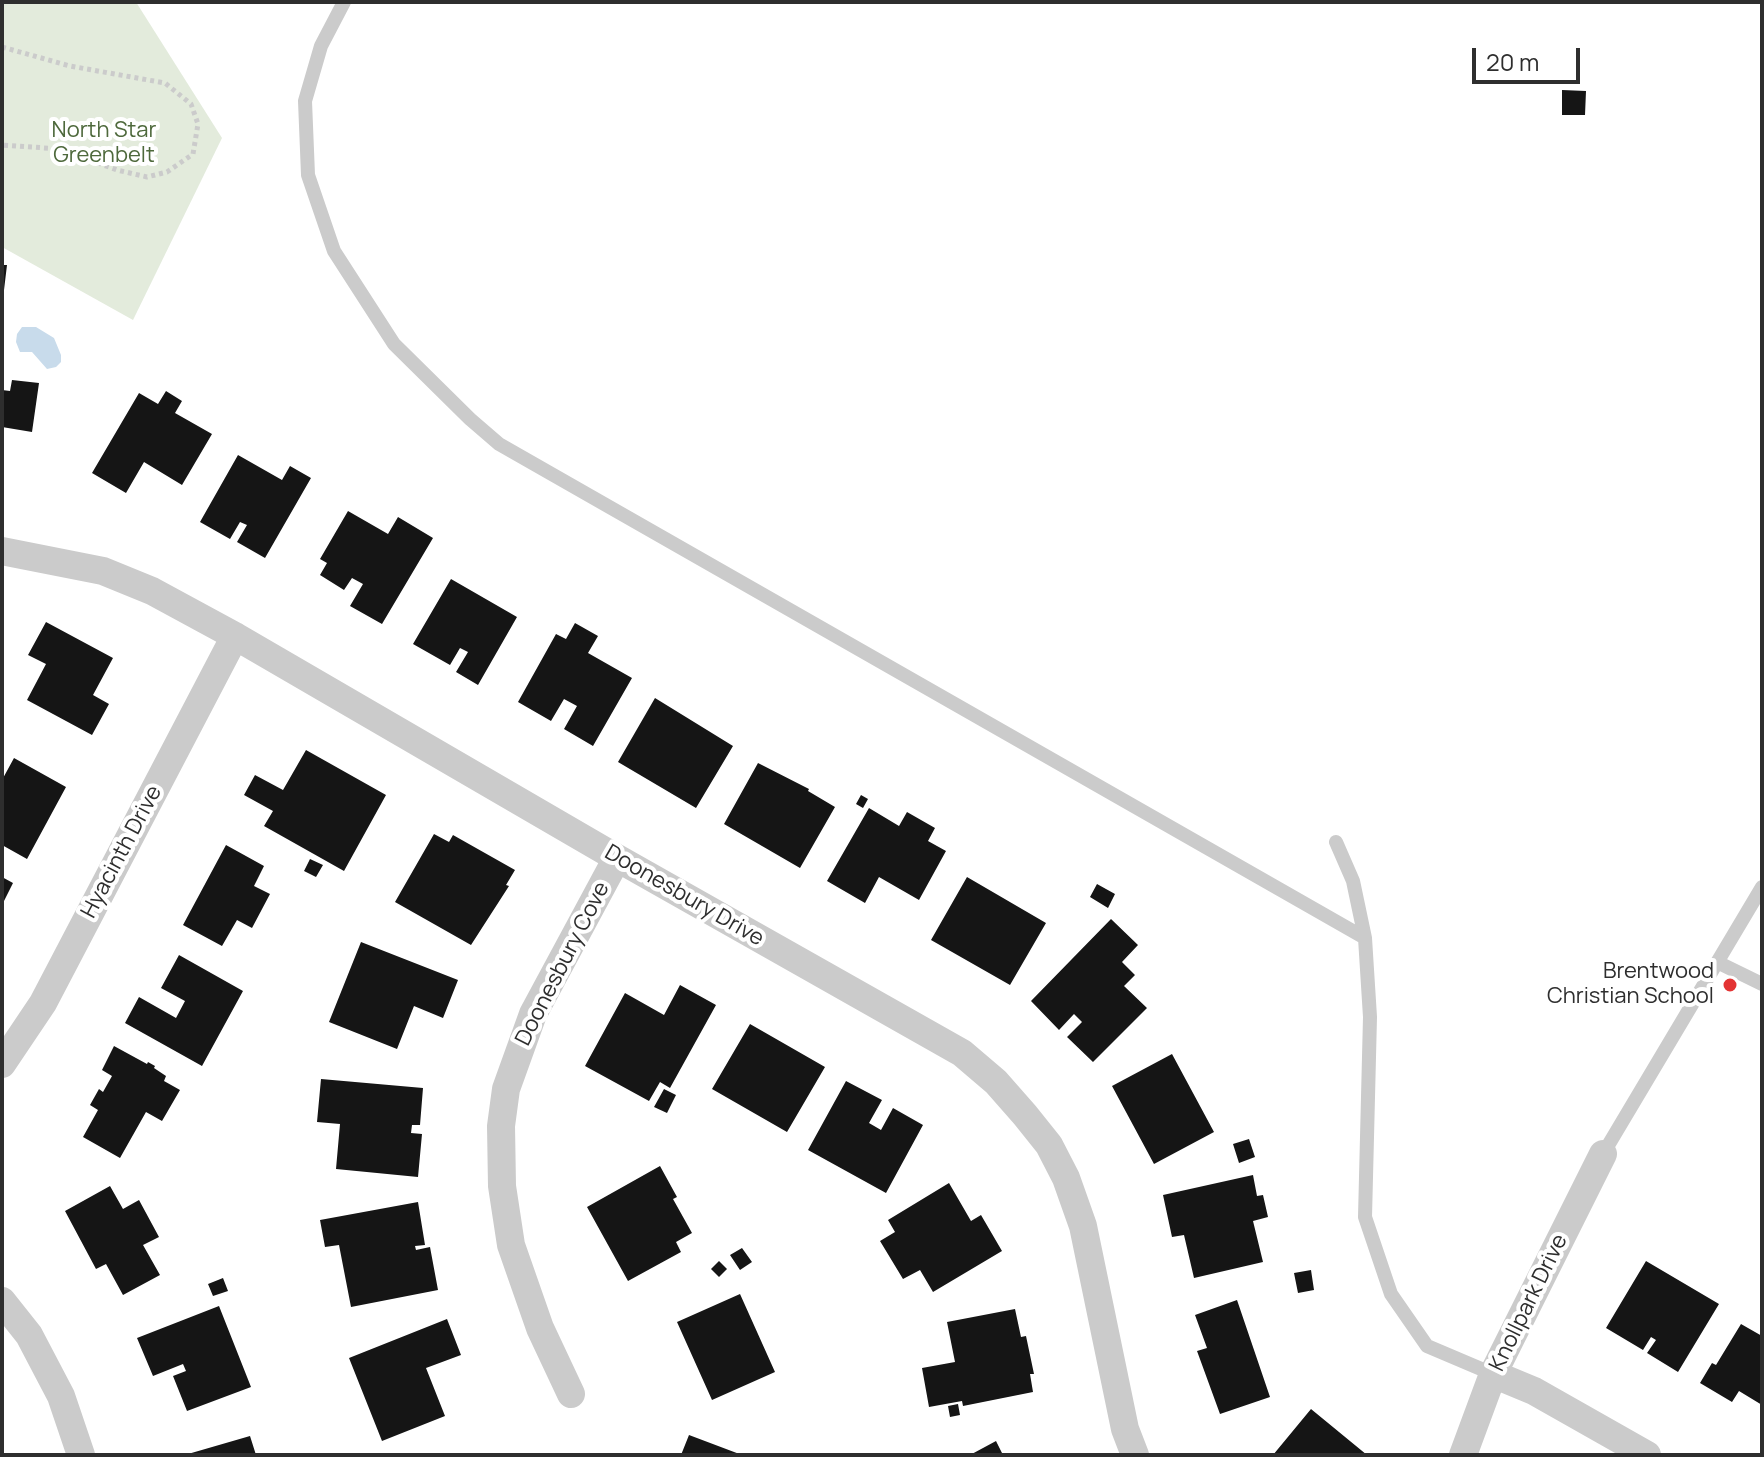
<!DOCTYPE html>
<html>
<head>
<meta charset="utf-8">
<style>
  body { margin:0 }
  #map { position:relative; width:1764px; height:1457px; overflow:hidden; background:#fff; font-family:Manrope,sans-serif }
  canvas { display:block }
  .frame { position:absolute; inset:0; border:4px solid #2e2e2e; pointer-events:none }
  .scale { position:absolute; left:1472px; top:48px; width:108px; height:36px; box-sizing:border-box; border:4px solid #2e2e2e; border-top:0; padding-left:10px; font-size:24px; line-height:28px; white-space:nowrap; color:#2e2e2e; -webkit-text-stroke:6px #fff; paint-order:stroke }
</style>
</head>
<body>
<div id="map">
<canvas width="1764" height="1457"></canvas>
<div class="frame"></div>
<div class="scale">20 m</div>
</div>
<script>
const ctx = document.querySelector('canvas').getContext('2d');
ctx.lineJoin = 'round';
function fillPath(path, color) {
  ctx.fillStyle = color;
  ctx.fill(path, 'evenodd');
}
function toPath(rows) {
  const path = new Path2D();
  for (const r of rows) {
    path.moveTo(r[0], r[1]);
    for (let i = 2; i < r.length; i += 2) path.lineTo(r[i], r[i + 1]);
  }
  return path;
}
function trace(path, color, width, dash) {
  ctx.strokeStyle = color;
  ctx.lineWidth = width;
  ctx.lineCap = dash ? 'butt' : 'round';
  ctx.setLineDash(dash || []);
  ctx.stroke(path);
}
function drawText(font, color, halo, rows, align = 'center') {
  ctx.font = font + ' Manrope,sans-serif';
  ctx.lineWidth = 8;
  ctx.setLineDash([]);
  ctx.textBaseline = 'middle';
  ctx.strokeStyle = halo;
  ctx.fillStyle = color;
  for (const [text, x, y, turn = 0] of rows) {
    ctx.save();
    ctx.translate(x, y);
    ctx.rotate((+turn || 0) * Math.PI / 180);
    ctx.textAlign = isNaN(turn) ? turn : align;
    if (halo) ctx.strokeText(text, 0, 0);
    ctx.fillText(text, 0, 0);
    ctx.restore();
  }
}
fillPath(toPath([
  [2,2,136,2,222,138,133,320,2,247]
]), '#e3ebdc');
fillPath(toPath([
  [22,327,36,327,54,338,61,355,61,362,56,367,47,369,32,352,20,352,16,342,17,334]
]), '#c8dbeb');
fillPath(toPath([
  [1562,90,1586,91,1585,115,1562,115],
  [2,265,7,265,4,290,2,290],
  [12,380,39,383,32,432,2,427,2,390,10,391],
  [166,391,182,401,175,413,212,434,182,485,144,462,126,493,92,473,139,393,158,404],
  [238,455,282,480,290,466,311,478,265,558,237,542,247,525,240,522,230,539,200,522],
  [348,511,388,534,398,517,433,538,382,624,350,606,363,584,352,578,344,590,320,575,327,563,320,559],
  [451,579,517,617,478,685,456,672,468,652,460,648,450,665,413,644],
  [46,622,113,658,93,695,109,704,92,735,27,700,46,664,28,655],
  [575,623,598,636,588,653,632,678,593,746,564,729,577,706,564,699,551,721,518,702,556,634,566,639],
  [655,698,733,746,696,808,618,762],
  [306,750,386,795,344,871,264,826,273,811,244,795,255,775,283,790],
  [14,758,66,787,27,859,2,845,2,780],
  [758,763,809,789,808,791,835,807,800,868,724,824],
  [861,795,868,799,863,808,856,804],
  [869,808,899,826,907,812,935,828,928,841,946,851,919,900,879,877,865,903,827,881],
  [434,834,449,842,453,835,515,870,506,885,509,886,471,945,395,902],
  [226,845,264,866,254,886,270,894,252,928,237,920,222,946,183,925],
  [310,859,323,865,316,877,304,871],
  [2,877,13,883,2,905],
  [967,877,1046,923,1010,985,931,940],
  [1097,884,1115,894,1108,908,1090,897],
  [1111,919,1138,945,1122,962,1135,975,1124,986,1147,1008,1093,1062,1067,1037,1082,1022,1074,1014,1059,1030,1031,1001],
  [361,942,458,980,443,1018,414,1006,397,1049,329,1022],
  [179,955,243,991,202,1066,125,1023,139,997,176,1018,185,1001,161,988],
  [680,985,716,1005,670,1088,660,1082,649,1101,585,1066,625,993,664,1015],
  [750,1024,825,1067,787,1132,712,1089],
  [114,1046,147,1064,148,1062,155,1066,154,1068,166,1076,164,1081,180,1090,162,1121,146,1112,120,1158,83,1137,98,1110,90,1105,99,1089,103,1092,112,1076,102,1070],
  [1172,1054,1214,1132,1154,1164,1112,1086],
  [321,1079,423,1088,420,1125,412,1125,411,1133,422,1134,418,1177,336,1169,340,1124,317,1122],
  [846,1081,882,1100,869,1123,881,1130,893,1108,923,1125,886,1193,808,1150],
  [664,1089,676,1095,667,1113,654,1107],
  [1249,1139,1255,1157,1239,1163,1233,1144],
  [660,1166,677,1197,673,1199,692,1233,676,1242,681,1252,628,1281,587,1207],
  [1253,1175,1257,1196,1263,1195,1268,1217,1253,1221,1263,1262,1194,1278,1184,1235,1172,1237,1163,1195],
  [949,1183,971,1221,981,1215,1002,1251,933,1292,920,1270,903,1279,880,1241,895,1232,888,1220],
  [110,1186,123,1209,139,1200,159,1237,143,1245,160,1275,123,1295,106,1264,96,1269,65,1211],
  [418,1202,425,1245,415,1246,416,1250,430,1247,438,1290,351,1307,339,1245,325,1247,320,1220],
  [742,1248,752,1262,740,1270,730,1255],
  [719,1261,727,1269,719,1277,711,1269],
  [1646,1261,1719,1304,1678,1372,1647,1353,1656,1340,1651,1337,1643,1350,1606,1328],
  [1311,1270,1314,1290,1298,1293,1294,1273],
  [223,1278,228,1291,213,1296,208,1284],
  [740,1294,775,1372,712,1400,677,1322],
  [1237,1300,1270,1397,1220,1414,1197,1351,1207,1348,1195,1315],
  [219,1306,251,1387,187,1411,173,1376,186,1371,183,1364,153,1376,137,1338],
  [1015,1309,1021,1337,1026,1336,1034,1374,1030,1374,1033,1392,963,1406,962,1401,929,1407,922,1368,955,1362,947,1322],
  [447,1319,461,1355,426,1368,445,1416,382,1441,349,1358],
  [1741,1324,1762,1336,1762,1405,1739,1391,1732,1402,1700,1383,1712,1363,1716,1365],
  [958,1404,960,1415,950,1417,948,1406],
  [1311,1409,1367,1455,1273,1455],
  [689,1435,742,1455,681,1455],
  [250,1436,256,1455,188,1455,188,1454],
  [996,1441,1003,1455,970,1455]
]), '#151515');
trace(toPath([
  [2,47,70,66,165,83,191,104,198,124,193,154,167,172,147,177,117,170,60,149,2,145]
]), '#cbcbcb', 5, [4, 4]);
trace(toPath([
  [344,2,321,46,305,101,308,175,334,251,394,344,470,419,499,444,1365,938],
  [1336,842,1353,881,1365,938,1370,1017,1365,1217,1391,1294,1427,1346,1493,1374],
  [1719,963,1762,984],
  [1603,1154,1762,887]
]), '#cbcbcb', 14);
trace(toPath([
  [2,551,103,571,152,591,235,636,617,858,962,1053,996,1082,1025,1115,1049,1145,1066,1178,1083,1226,1125,1429,1135,1455],
  [2,1064,43,1003,235,636],
  [2,1301,29,1335,61,1396,81,1455],
  [1493,1374,1534,1391,1647,1455],
  [571,1394,540,1328,511,1245,502,1186,501,1126,506,1089,533,1014,617,858],
  [1463,1455,1493,1374,1603,1154]
]), '#cbcbcb', 28);
for (const [x, y, r, color] of [
  [1730,985,8,"#e33333"]
]) {
  const dot = new Path2D();
  dot.arc(x, y, r, 0, 2 * Math.PI);
  ctx.fillStyle = color;
  ctx.fill(dot);
  trace(dot, '#fff', 3);
}
drawText('22px', '#4e693c', '#fff', [
  ["North Star",104,131],
  ["Greenbelt",104,156]
]);
drawText('22px', '#2e2e2e', '#fff', [
  ["Hyacinth Drive",122,852,-62],
  ["Doonesbury Drive",684,896,30],
  ["Doonesbury Cove",563,964,-63],
  ["Knollpark Drive",1529,1303,-64]
]);
drawText('22px', '#2e2e2e', '#fff', [
  ["Brentwood",1714,972],
  ["Christian School",1714,997]
], 'right');
</script>
</body>
</html>
